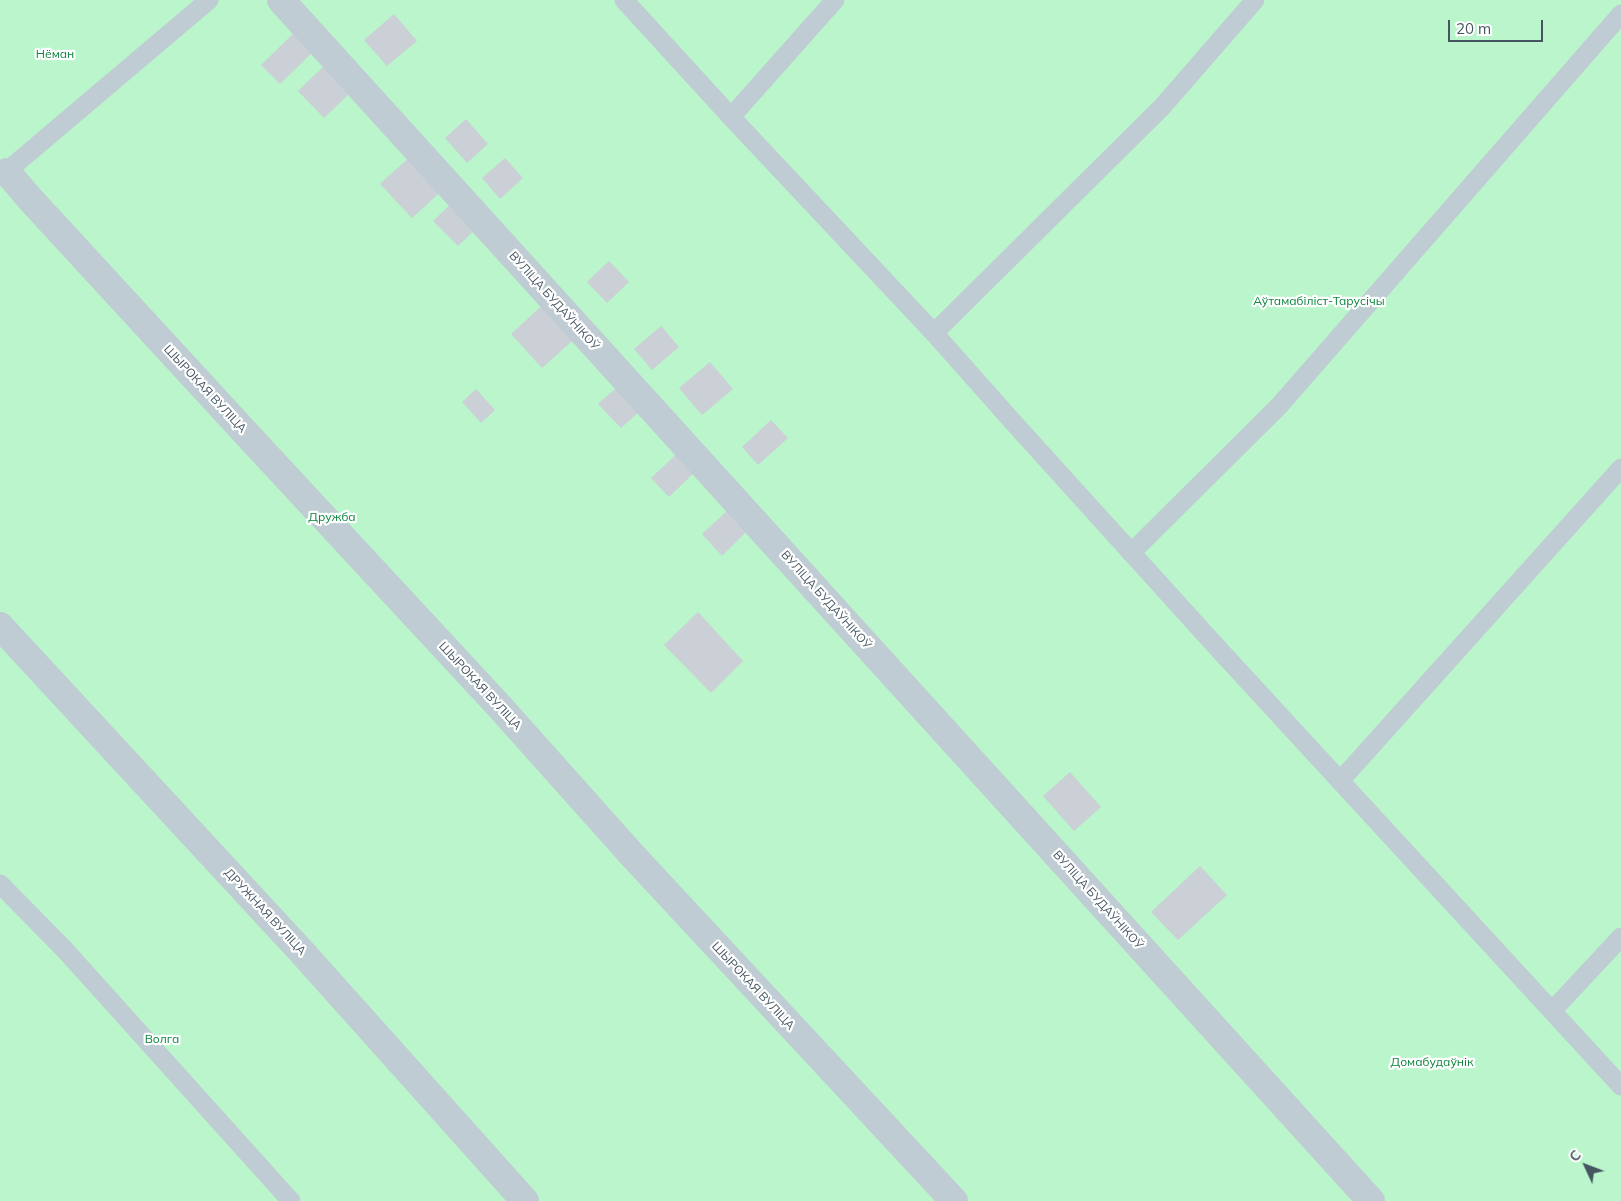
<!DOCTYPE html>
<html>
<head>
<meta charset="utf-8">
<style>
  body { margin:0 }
  #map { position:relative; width:1621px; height:1201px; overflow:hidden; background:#f3f0f0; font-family:Mulish,sans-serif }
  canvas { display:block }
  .north { position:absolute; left:1561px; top:1141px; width:50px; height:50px; -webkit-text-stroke:4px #fff; paint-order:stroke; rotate:313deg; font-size:14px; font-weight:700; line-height:20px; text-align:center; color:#465660 }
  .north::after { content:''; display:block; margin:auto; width:18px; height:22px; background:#465660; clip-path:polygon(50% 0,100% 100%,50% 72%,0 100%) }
  .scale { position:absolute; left:1448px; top:20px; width:95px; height:22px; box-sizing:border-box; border:2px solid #465660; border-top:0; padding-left:6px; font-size:15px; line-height:18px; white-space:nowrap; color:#465660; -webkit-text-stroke:4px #fff; paint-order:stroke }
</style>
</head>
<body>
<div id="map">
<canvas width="1621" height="1201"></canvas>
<div class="north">С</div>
<div class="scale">20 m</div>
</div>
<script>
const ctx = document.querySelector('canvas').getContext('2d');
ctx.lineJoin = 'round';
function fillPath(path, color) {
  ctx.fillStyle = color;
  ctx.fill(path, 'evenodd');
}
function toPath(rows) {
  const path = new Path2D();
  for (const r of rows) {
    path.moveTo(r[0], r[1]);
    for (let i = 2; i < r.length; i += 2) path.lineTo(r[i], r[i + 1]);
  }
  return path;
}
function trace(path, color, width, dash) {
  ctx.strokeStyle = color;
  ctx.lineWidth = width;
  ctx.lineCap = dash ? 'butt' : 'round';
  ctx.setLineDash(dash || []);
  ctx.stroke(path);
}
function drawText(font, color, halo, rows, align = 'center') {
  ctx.font = font + ' Mulish,sans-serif';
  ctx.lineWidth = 4.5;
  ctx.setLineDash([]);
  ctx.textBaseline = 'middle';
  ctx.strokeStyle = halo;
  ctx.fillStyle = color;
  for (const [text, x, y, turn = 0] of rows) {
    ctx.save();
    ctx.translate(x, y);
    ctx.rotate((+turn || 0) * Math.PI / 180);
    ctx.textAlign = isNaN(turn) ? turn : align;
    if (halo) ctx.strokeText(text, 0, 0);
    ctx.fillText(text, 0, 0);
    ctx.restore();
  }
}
fillPath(toPath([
  [0,0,1621,0,1621,1201,0,1201]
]), '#baf5cb');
fillPath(toPath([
  [394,14,417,41,387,66,364,40],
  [297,30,316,49,280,84,261,65],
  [328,62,354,89,324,118,298,91],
  [466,119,488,144,467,163,445,138],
  [415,152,447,186,412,218,380,184],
  [505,158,523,178,500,199,482,178],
  [457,198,482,223,458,246,433,221],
  [609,261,629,282,607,303,587,282],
  [550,298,582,332,542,368,511,334],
  [661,326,679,347,652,370,634,349],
  [710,362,733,389,702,415,679,388],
  [625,380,648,404,621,428,598,404],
  [476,389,495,410,481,423,462,402],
  [771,420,788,438,758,465,742,447],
  [681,450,699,468,669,497,651,478],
  [727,511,746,532,722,556,702,534],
  [698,612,743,661,711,693,664,645],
  [1070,772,1101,807,1074,831,1043,796],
  [1200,866,1227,895,1178,940,1151,912]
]), '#cbd0d6');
trace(toPath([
  [624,0,731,117,934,333,1013,422,1214,644,1621,1086],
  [731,117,835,0],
  [0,177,209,0],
  [934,333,1162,107,1255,0],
  [1131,553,1279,406,1621,14],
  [1340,781,1621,468],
  [0,884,65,950,291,1201],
  [1552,1011,1621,937]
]), '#bfccd3', 19);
trace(toPath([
  [281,0,1371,1201],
  [7,172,31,200,254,442,499,706,633,856,954,1201],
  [0,626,300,950,525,1201]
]), '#bfccd3', 28);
drawText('12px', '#0c853e', '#fff', [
  ["Нёман",55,54],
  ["Аўтамабіліст-Тарусічы",1319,301],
  ["Дружба",332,517],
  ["Волга",162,1039],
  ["Домабудаўнік",1432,1062]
]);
drawText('12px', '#465660', '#fff', [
  ["ВУЛІЦА БУДАЎНІКОЎ",554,301,48],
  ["ШЫРОКАЯ ВУЛІЦА",205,389,47],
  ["ВУЛІЦА БУДАЎНІКОЎ",826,600,48],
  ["ШЫРОКАЯ ВУЛІЦА",480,686,47],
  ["ВУЛІЦА БУДАЎНІКОЎ",1098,900,48],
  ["ДРУЖНАЯ ВУЛІЦА",265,912,47],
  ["ШЫРОКАЯ ВУЛІЦА",753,986,47]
]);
</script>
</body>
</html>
